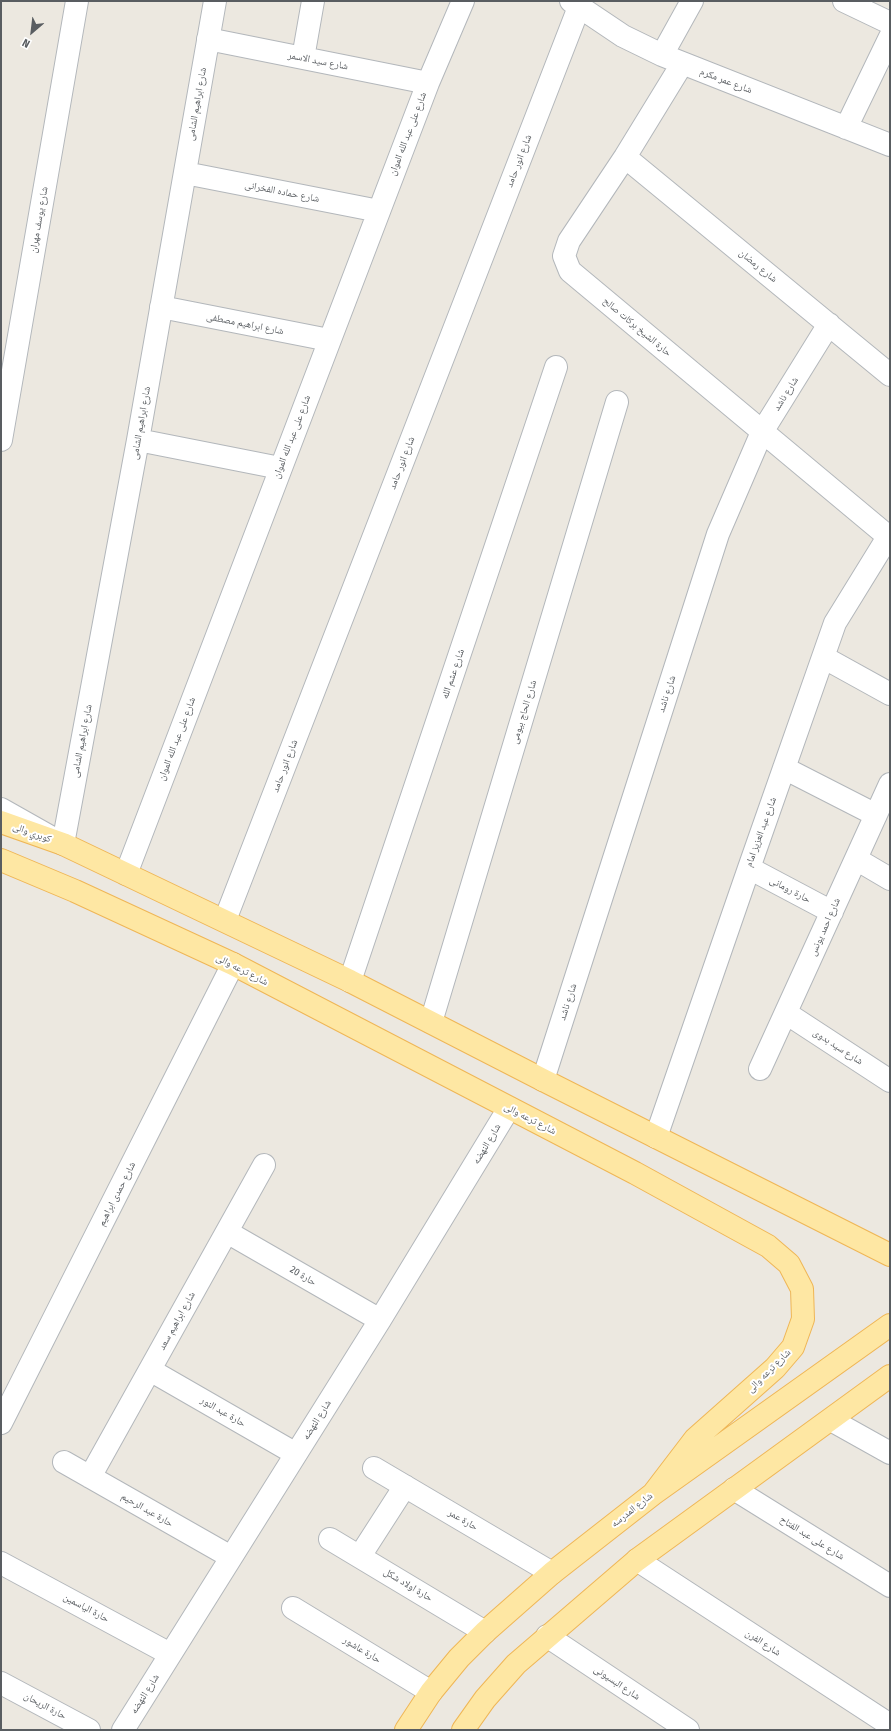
<!DOCTYPE html>
<html>
<head>
<meta charset="utf-8">
<style>
  body { margin:0 }
  #map { position:relative; width:891px; height:1731px; overflow:hidden; background:#ece8e0; font-family:"Fira Sans Condensed",sans-serif }
  canvas { display:block }
  .frame { position:absolute; inset:0; border:2px solid #595d61; pointer-events:none }
  .north { position:absolute; left:12px; top:12px; width:40px; height:40px; -webkit-text-stroke:3px #fff; paint-order:stroke; rotate:208deg; font-size:11px; font-weight:700; line-height:16px; text-align:center; color:#595d61 }
  .north::after { content:''; display:block; margin:auto; width:14px; height:18px; background:#595d61; clip-path:polygon(50% 0,100% 100%,50% 72%,0 100%) }
</style>
</head>
<body>
<div id="map">
<canvas width="891" height="1731"></canvas>
<div class="frame"></div>
<div class="north">N</div>
</div>
<script>
const ctx = document.querySelector('canvas').getContext('2d');
ctx.lineJoin = 'round';
function toPath(rows) {
  const path = new Path2D();
  for (const r of rows) {
    path.moveTo(r[0], r[1]);
    for (let i = 2; i < r.length; i += 2) path.lineTo(r[i], r[i + 1]);
  }
  return path;
}
function trace(path, color, width, dash) {
  ctx.strokeStyle = color;
  ctx.lineWidth = width;
  ctx.lineCap = dash ? 'butt' : 'round';
  ctx.setLineDash(dash || []);
  ctx.stroke(path);
}
function drawText(font, color, halo, rows, align = 'center') {
  ctx.font = font + ' "Fira Sans Condensed","Noto Naskh Arabic",sans-serif';
  ctx.lineWidth = 4;
  ctx.setLineDash([]);
  ctx.textBaseline = 'middle';
  ctx.strokeStyle = halo;
  ctx.fillStyle = color;
  for (const [text, x, y, turn = 0] of rows) {
    ctx.save();
    ctx.translate(x, y);
    ctx.rotate((+turn || 0) * Math.PI / 180);
    ctx.textAlign = isNaN(turn) ? turn : align;
    if (halo) ctx.strokeText(text, 0, 0);
    ctx.fillText(text, 0, 0);
    ctx.restore();
  }
}
const minor = toPath([
  [571,1,623,36,662,55,890,145],
  [844,1,890,23],
  [208,39,428,83],
  [662,55,692,1],
  [303,58,313,1],
  [682,64,625,157,569,241,564,256,570,271,890,538],
  [846,128,890,37],
  [625,157,890,375],
  [185,173,379,211],
  [161,307,329,340],
  [1,440,77,1],
  [138,440,280,468],
  [823,657,890,694],
  [784,768,876,815],
  [1,809,63,844,138,440,215,1],
  [856,859,890,879],
  [749,868,832,912],
  [126,874,428,83,463,1],
  [225,920,579,7],
  [350,981,556,367],
  [786,1013,890,1081],
  [431,1022,617,402],
  [760,1069,890,784],
  [543,1080,718,534,762,432,829,324],
  [656,1137,749,868,835,623,888,537],
  [227,1232,380,1320],
  [150,1370,296,1454],
  [831,1420,890,1453],
  [1,1423,233,964],
  [64,1462,231,1557],
  [374,1468,552,1573],
  [90,1477,264,1165],
  [734,1489,890,1586],
  [330,1539,485,1632],
  [360,1556,405,1486],
  [637,1560,890,1725],
  [1,1563,170,1654],
  [293,1608,431,1692],
  [547,1636,688,1730],
  [1,1683,89,1730],
  [123,1730,380,1320,509,1108]
]);
const major = toPath([
  [1,822,63,844,350,981,543,1080,890,1255],
  [1,860,75,891,233,964,635,1173,768,1246,789,1264,802,1289,803,1319,793,1347,775,1368,695,1439,653,1494],
  [406,1730,431,1692,459,1658,485,1632,552,1573,653,1494,890,1325],
  [463,1730,485,1699,516,1664,637,1560,890,1376]
]);
trace(minor, '#b3b7bb', 24);
trace(major, '#efb656', 24);
trace(minor, '#fff', 22);
trace(major, '#fee7a3', 22);
drawText('10px', '#595d61', '#fff', [
  ["شارع سيد الاسمر",318,61,11],
  ["شارع عمر مكرم",726,81,21],
  ["شارع ابراهيم الشامى",197,104,-80],
  ["شارع على عبد الله الموان",408,134,-69],
  ["شارع انور حامد",519,161,-69],
  ["شارع حماده الفخرانى",282,192,11],
  ["شارع يوسف مهران",39,220,-80],
  ["شارع رمضان",758,266,39],
  ["شارع ابراهيم مصطفى",245,324,11],
  ["حارة الشيخ بركات صالح",637,327,40],
  ["شارع ناشد",786,394,-58],
  ["شارع ابراهيم الشامى",141,423,-80],
  ["شارع على عبد الله الموان",292,437,-69],
  ["شارع انور حامد",402,463,-69],
  ["شارع عشم الله",453,674,-71],
  ["شارع ناشد",667,694,-72],
  ["شارع الحاج بيومى",524,712,-73],
  ["شارع على عبد الله الموان",177,739,-69],
  ["شارع ابراهيم الشامى",82,741,-79],
  ["شارع انور حامد",285,766,-69],
  ["شارع عبد العزيز امام",761,832,-70],
  ["كوبري والى",32,833,20],
  ["حارة رومانى",790,890,28],
  ["شارع احمد يونس",825,927,-66],
  ["شارع ترعه والى",242,970,27],
  ["شارع ناشد",568,1002,-72],
  ["شارع سيد بدوى",838,1047,33],
  ["شارع ترعه والى",530,1119,27],
  ["شارع النهضه",487,1144,-59],
  ["شارع حمدى ابراهيم",117,1194,-63],
  ["حارة 20",303,1276,30],
  ["شارع ابراهيم سعد",177,1321,-61],
  ["شارع ترعه والى",769,1371,-45],
  ["حارة عبد النور",223,1412,30],
  ["شارع النهضه",317,1420,-58],
  ["حارة عبد الرحيم",147,1510,30],
  ["شارع المدرسه",632,1510,-38],
  ["حارة عمر",463,1520,30],
  ["شارع على عبد الفتاح",812,1538,32],
  ["حارة اولاد شكل",408,1585,31],
  ["حارة الياسمين",86,1608,28],
  ["شارع الفرن",763,1643,33],
  ["حارة عاشور",362,1650,31],
  ["شارع البسيونى",617,1683,34],
  ["شارع النهضه",145,1694,-58],
  ["حارة الريحان",45,1706,28]
]);
</script>
</body>
</html>
